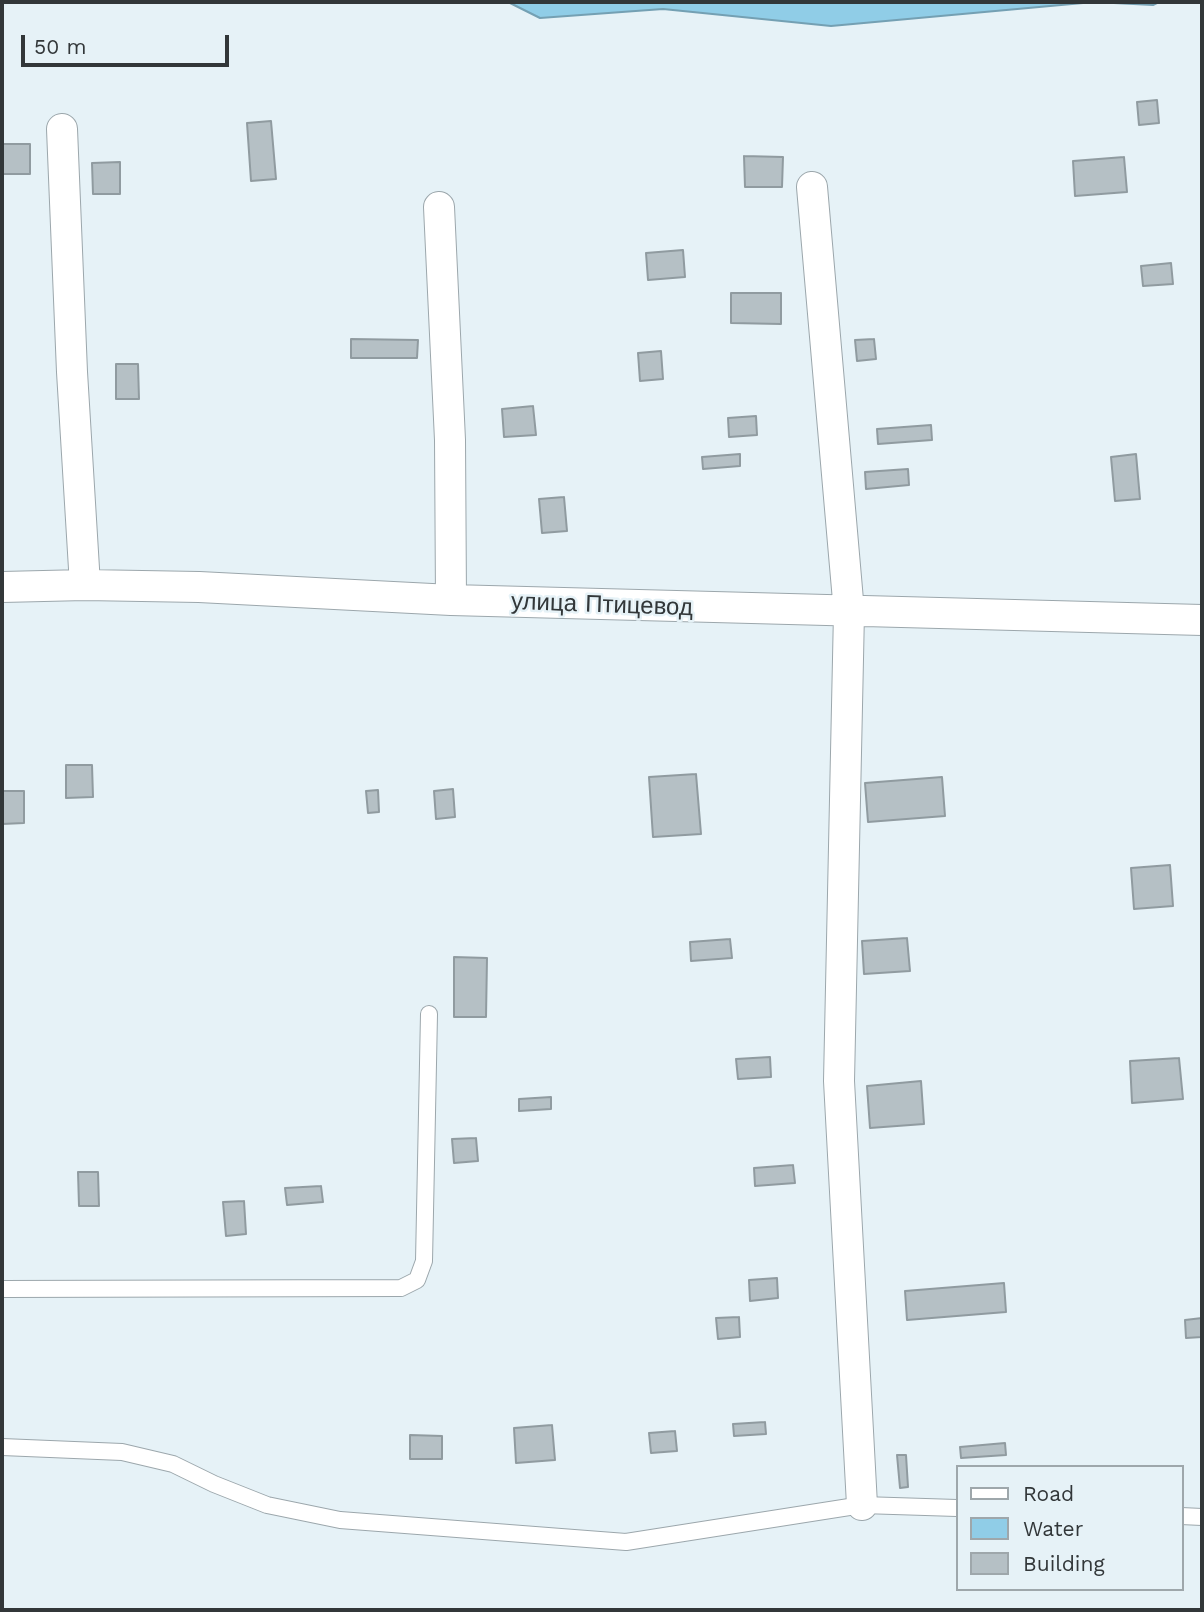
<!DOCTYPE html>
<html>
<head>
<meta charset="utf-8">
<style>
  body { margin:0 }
  #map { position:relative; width:1204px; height:1612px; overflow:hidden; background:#e6f2f7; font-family:"Work Sans",sans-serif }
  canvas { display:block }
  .frame { position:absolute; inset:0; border:4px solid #323739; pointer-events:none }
  .legend { position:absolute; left:956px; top:1465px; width:228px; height:126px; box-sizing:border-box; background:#e6f2f7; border:2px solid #9ea7ab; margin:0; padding:9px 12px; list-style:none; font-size:21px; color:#323739 }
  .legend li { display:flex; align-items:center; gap:14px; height:35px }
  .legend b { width:35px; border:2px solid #9ea7ab }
  .scale { position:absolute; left:21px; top:35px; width:208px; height:32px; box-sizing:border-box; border:4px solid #323739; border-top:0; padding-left:9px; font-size:21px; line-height:24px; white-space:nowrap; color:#323739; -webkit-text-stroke:5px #e6f2f7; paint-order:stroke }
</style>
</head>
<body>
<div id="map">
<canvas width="1204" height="1612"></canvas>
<div class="frame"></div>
<ul class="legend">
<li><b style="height:9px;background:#fff"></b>Road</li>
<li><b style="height:19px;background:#90cde7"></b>Water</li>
<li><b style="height:19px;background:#b5c0c5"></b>Building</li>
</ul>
<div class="scale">50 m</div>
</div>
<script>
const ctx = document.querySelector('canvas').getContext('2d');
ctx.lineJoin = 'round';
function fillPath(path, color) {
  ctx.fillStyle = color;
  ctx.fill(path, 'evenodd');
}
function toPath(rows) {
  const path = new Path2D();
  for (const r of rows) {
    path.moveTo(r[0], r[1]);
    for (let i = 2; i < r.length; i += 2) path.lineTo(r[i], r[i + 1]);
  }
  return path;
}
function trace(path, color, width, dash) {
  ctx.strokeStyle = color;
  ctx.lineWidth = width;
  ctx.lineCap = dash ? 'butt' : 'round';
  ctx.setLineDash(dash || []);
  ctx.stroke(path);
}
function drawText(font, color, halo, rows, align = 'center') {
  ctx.font = font + ' "Work Sans",sans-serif';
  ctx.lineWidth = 5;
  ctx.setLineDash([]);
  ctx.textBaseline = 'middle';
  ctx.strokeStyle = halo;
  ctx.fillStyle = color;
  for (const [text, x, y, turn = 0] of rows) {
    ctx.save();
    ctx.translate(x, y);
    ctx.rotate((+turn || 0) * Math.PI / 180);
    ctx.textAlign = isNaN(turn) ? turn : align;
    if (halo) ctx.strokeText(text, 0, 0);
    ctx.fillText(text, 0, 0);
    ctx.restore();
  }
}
const water = toPath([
  [508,2,1159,2,1153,5,1094,2,831,26,663,9,540,18,508,2]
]);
fillPath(water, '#90cde7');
trace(water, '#74a0b3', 2);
const building = toPath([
  [1157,100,1159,123,1139,125,1137,102,1157,100],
  [271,121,276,179,251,181,247,123,271,121],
  [2,144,30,144,30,174,2,174,2,144],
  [744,156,783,157,782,187,745,187,744,156],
  [1124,157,1127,192,1075,196,1073,161,1124,157],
  [120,162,120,194,93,194,92,163,120,162],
  [683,250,685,277,648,280,646,253,683,250],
  [1171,263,1173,284,1143,286,1141,266,1171,263],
  [731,293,781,293,781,324,731,323,731,293],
  [351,339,418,340,417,358,351,358,351,339],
  [874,339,876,359,857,361,855,340,874,339],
  [661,351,663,379,640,381,638,353,661,351],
  [116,364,138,364,139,399,116,399,116,364],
  [533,406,536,435,504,437,502,409,533,406],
  [756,416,757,435,729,437,728,418,756,416],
  [931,425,932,440,878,444,877,429,931,425],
  [740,454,740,466,703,469,702,457,740,454],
  [1136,454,1140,499,1115,501,1111,457,1136,454],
  [908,469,909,485,866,489,865,472,908,469],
  [564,497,567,531,542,533,539,499,564,497],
  [66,765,92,765,93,797,66,798,66,765],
  [696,774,701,834,653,837,649,777,696,774],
  [942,777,945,816,868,822,865,783,942,777],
  [453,789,455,817,436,819,434,791,453,789],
  [378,790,379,812,368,813,366,791,378,790],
  [2,791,24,791,24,823,2,824,2,791],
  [1170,865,1173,906,1134,909,1131,868,1170,865],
  [907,938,910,971,864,974,862,941,907,938],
  [730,939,732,958,691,961,690,942,730,939],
  [454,957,487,958,486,1017,454,1017,454,957],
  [770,1057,771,1077,738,1079,736,1059,770,1057],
  [1179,1058,1183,1099,1132,1103,1130,1061,1179,1058],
  [921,1081,924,1124,870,1128,867,1086,921,1081],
  [551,1097,551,1109,519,1111,519,1099,551,1097],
  [476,1138,478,1161,454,1163,452,1139,476,1138],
  [793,1165,795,1183,755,1186,754,1168,793,1165],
  [78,1172,98,1172,99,1206,79,1206,78,1172],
  [321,1186,323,1202,287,1205,285,1188,321,1186],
  [244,1201,246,1234,226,1236,223,1202,244,1201],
  [777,1278,778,1298,750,1301,749,1280,777,1278],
  [1004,1283,1006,1312,907,1320,905,1291,1004,1283],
  [739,1317,740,1337,718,1339,716,1318,739,1317],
  [1202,1318,1202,1337,1186,1338,1185,1320,1202,1318],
  [765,1422,766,1434,734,1436,733,1424,765,1422],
  [552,1425,555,1460,516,1463,514,1428,552,1425],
  [675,1431,677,1451,651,1453,649,1433,675,1431],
  [410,1435,442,1436,442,1459,410,1459,410,1435],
  [1005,1443,1006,1455,961,1458,960,1447,1005,1443],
  [897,1455,906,1455,908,1487,900,1488,897,1455]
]);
fillPath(building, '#b5c0c5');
trace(building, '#909ba0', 2);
const service = toPath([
  [2,1289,401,1288,417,1280,424,1261,429,1014],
  [2,1447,122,1452,173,1464,214,1484,267,1505,340,1520,626,1542,862,1505,957,1508],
  [1181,1516,1202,1517]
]);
const minor = toPath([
  [62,129,72,372,85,585],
  [812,187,849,612,839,1081,862,1505],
  [439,207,450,440,451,600],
  [2,587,85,585,199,587,451,600,1202,620]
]);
trace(service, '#9ca7ac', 18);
trace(minor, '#9ca7ac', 32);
trace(service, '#fff', 16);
trace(minor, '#fff', 30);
drawText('24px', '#323739', '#e6f2f7', [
  ["улица Птицевод",602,605,2]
]);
</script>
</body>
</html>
